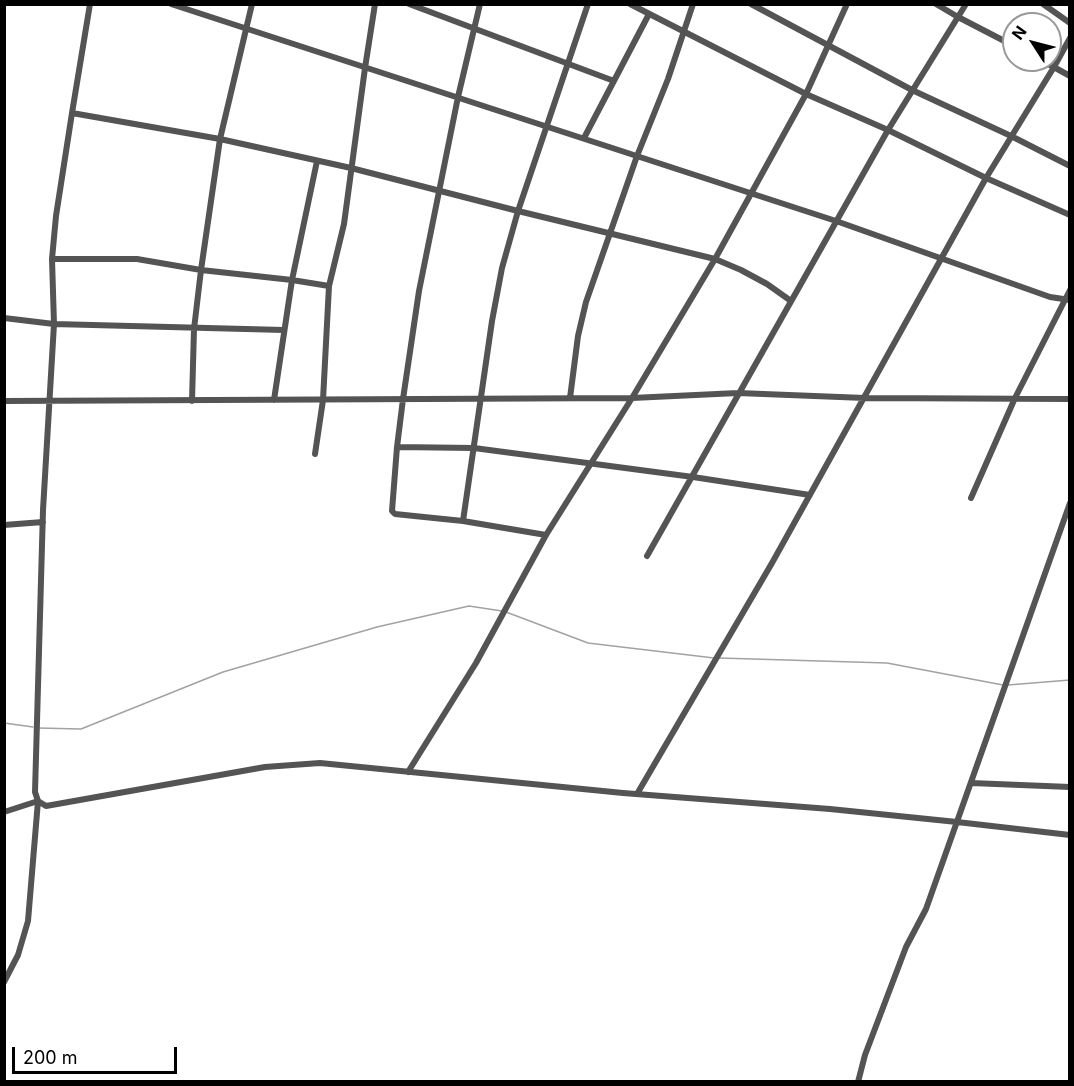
<!DOCTYPE html>
<html>
<head>
<meta charset="utf-8">
<style>
  body { margin:0 }
  #map { position:relative; width:1074px; height:1086px; overflow:hidden; background:#fff; font-family:Inter,sans-serif }
  canvas { display:block }
  .frame { position:absolute; inset:0; border:6px solid #000; pointer-events:none }
  .north { position:absolute; left:1002px; top:12px; width:60px; height:60px; box-sizing:border-box; background:#fff; border:2px solid #999; border-radius:50%; rotate:306deg; font-size:16px; font-weight:700; line-height:24px; text-align:center; color:#000 }
  .north::after { content:''; display:block; margin:auto; width:21px; height:27px; background:#000; clip-path:polygon(50% 0,100% 100%,50% 72%,0 100%) }
  .scale { position:absolute; left:12px; top:1047px; width:165px; height:27px; box-sizing:border-box; border:3px solid #000; border-top:0; padding-left:8px; font-size:18px; line-height:21px; white-space:nowrap; color:#000; -webkit-text-stroke:4px #fff; paint-order:stroke }
</style>
</head>
<body>
<div id="map">
<canvas width="1074" height="1086"></canvas>
<div class="frame"></div>
<div class="north">N</div>
<div class="scale">200 m</div>
</div>
<script>
const ctx = document.querySelector('canvas').getContext('2d');
ctx.lineJoin = 'round';
function toPath(rows) {
  const path = new Path2D();
  for (const r of rows) {
    path.moveTo(r[0], r[1]);
    for (let i = 2; i < r.length; i += 2) path.lineTo(r[i], r[i + 1]);
  }
  return path;
}
function trace(path, color, width, dash) {
  ctx.strokeStyle = color;
  ctx.lineWidth = width;
  ctx.lineCap = dash ? 'butt' : 'round';
  ctx.setLineDash(dash || []);
  ctx.stroke(path);
}
trace(toPath([
  [506,612,588,643,714,658],
  [719,658,887,663,1003,685],
  [1008,685,1070,680],
  [4,723,33,727],
  [38,728,81,729,223,672,377,627,469,606,502,611]
]), '#a2a2a2', 1.5);
trace(toPath([
  [90,4,72,113,56,216,52,259,54,324,43,510,35,792,38,801,46,806,265,767,320,763,623,793,830,809,957,822,1070,835],
  [171,4,836,221,1050,297,1070,300],
  [409,4,614,81],
  [480,4,458,97,419,291,403,399,397,447,392,511,395,514,463,521,546,535],
  [630,4,806,94,888,130,986,178,1070,215],
  [751,4,912,90,1011,136,1070,166],
  [936,4,958,17,1014,46],
  [1043,4,1070,23],
  [1041,60,1070,76],
  [72,113,220,139,351,168,518,211,715,259,741,270,767,284,791,301],
  [584,138,649,14],
  [52,259,137,259,201,270,292,280,329,286],
  [4,318,54,324,284,330],
  [570,398,578,336,586,302,637,156,668,79,693,4],
  [274,400,292,280,317,161],
  [4,401,632,398,738,393,865,398,1070,399],
  [192,401,194,329,201,270,220,139,252,4],
  [397,447,474,448,693,477,810,495],
  [315,454,323,400,329,286,344,224,365,68,375,4],
  [971,498,1015,398,1070,290],
  [463,521,492,321,502,268,518,211,588,4],
  [4,525,43,522],
  [647,556,888,130,966,4],
  [408,772,476,663,546,535,632,398,715,259,806,94,847,4],
  [971,783,1070,787],
  [637,794,772,563,986,178,1054,67,1070,38],
  [4,812,38,801,28,921,18,955,4,982],
  [858,1082,865,1055,906,947,926,909,1070,503]
]), '#545454', 6);
</script>
</body>
</html>
